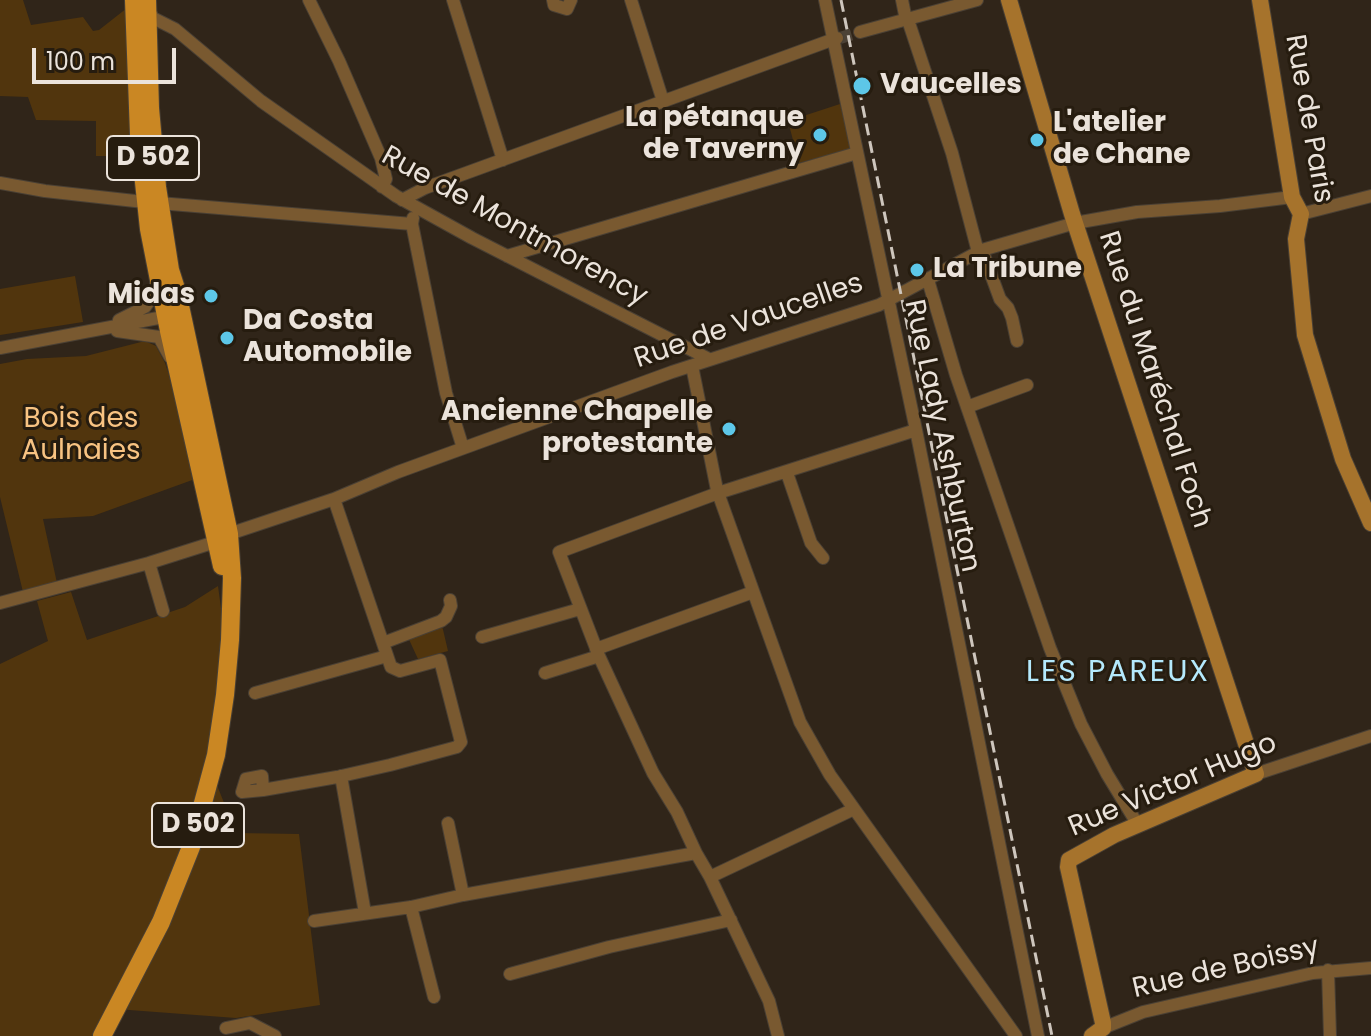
<!DOCTYPE html>
<html>
<head>
<meta charset="utf-8">
<style>
  body { margin:0 }
  #map { position:relative; width:1371px; height:1036px; overflow:hidden; background:#302519; font-family:Poppins,sans-serif }
  canvas { display:block }
  .scale { position:absolute; left:32px; top:48px; width:144px; height:36px; box-sizing:border-box; border:4px solid #ebe3db; border-top:0; padding-left:10px; font-size:24px; line-height:28px; white-space:nowrap; color:#ebe3db; -webkit-text-stroke:6px #261c0f; paint-order:stroke }
</style>
</head>
<body>
<div id="map">
<canvas width="1371" height="1036"></canvas>
<div class="scale">100 m</div>
</div>
<script>
const ctx = document.querySelector('canvas').getContext('2d');
ctx.lineJoin = 'round';
function fillPath(path, color) {
  ctx.fillStyle = color;
  ctx.fill(path, 'evenodd');
}
function toPath(rows) {
  const path = new Path2D();
  for (const r of rows) {
    path.moveTo(r[0], r[1]);
    for (let i = 2; i < r.length; i += 2) path.lineTo(r[i], r[i + 1]);
  }
  return path;
}
function trace(path, color, width, dash) {
  ctx.strokeStyle = color;
  ctx.lineWidth = width;
  ctx.lineCap = dash ? 'butt' : 'round';
  ctx.setLineDash(dash || []);
  ctx.stroke(path);
}
function drawText(font, color, halo, rows, align = 'center') {
  ctx.font = font + ' Poppins,sans-serif';
  ctx.lineWidth = 6;
  ctx.setLineDash([]);
  ctx.textBaseline = 'middle';
  ctx.strokeStyle = halo;
  ctx.fillStyle = color;
  for (const [text, x, y, turn = 0] of rows) {
    ctx.save();
    ctx.translate(x, y);
    ctx.rotate((+turn || 0) * Math.PI / 180);
    ctx.textAlign = isNaN(turn) ? turn : align;
    if (halo) ctx.strokeText(text, 0, 0);
    ctx.fillText(text, 0, 0);
    ctx.restore();
  }
}
fillPath(toPath([
  [0,0,23,0,31,25,83,17,93,31,99,30,127,8,132,156,96,156,96,121,36,120,28,97,0,96],
  [840,104,852,148,799,163,788,121],
  [75,276,83,322,0,335,0,289],
  [145,341,156,346,165,363,172,384,195,479,93,516,43,519,57,583,23,592,0,497,0,364,27,359,86,356],
  [218,586,226,645,209,765,236,833,299,834,320,1005,236,1018,116,1009,97,1036,0,1036,0,664,48,641,37,601,71,592,87,640,185,607],
  [441,621,448,651,418,659,406,633]
]), '#51350d');
trace(toPath([
  [840,38,860,32]
]), '#4c4236', 12, [12, 6]);
const street = toPath([
  [309,0,339,61,381,158,386,179,382,187],
  [453,0,503,160],
  [553,0,554,5,567,9,571,0],
  [631,0,663,101],
  [825,0,916,430,1038,1036],
  [902,0,906,20],
  [148,9,153,18,175,29,261,101,396,196,472,238,709,359],
  [908,20,952,153,978,252],
  [860,32,977,0],
  [0,183,45,191,135,201,412,224],
  [402,200,425,188,837,38],
  [1301,214,1371,196],
  [413,218,412,224,446,393,463,448],
  [982,250,1000,299,1008,308,1012,318,1017,341],
  [507,256,857,153],
  [928,280,956,375,1050,648,1081,724,1107,774,1138,825],
  [119,320,145,307,153,296,157,282],
  [117,331,159,337,170,357],
  [0,348,174,315],
  [692,366,717,490,800,722,830,775,1016,1036],
  [967,407,1027,385],
  [787,473,811,543,823,558],
  [149,563,163,611],
  [0,603,149,563,212,543,229,534,334,499,398,472,672,372,879,305,982,250,1075,223,1137,212,1220,206,1292,197],
  [482,637,580,609],
  [383,643,441,621,446,617,451,606,450,600],
  [596,649,753,592],
  [545,673,599,656],
  [255,693,387,656],
  [1256,774,1371,736],
  [341,776,365,913],
  [263,790,262,776,246,779,242,792,263,790,337,777,390,765,457,747,461,742,440,660,400,671,391,667,334,499],
  [448,823,463,895],
  [696,853,677,812,653,773,599,656,559,552,718,493,916,430],
  [710,877,769,1001,778,1036],
  [411,907,434,997],
  [314,921,411,907,463,895,696,853,710,877,854,809],
  [1328,970,1330,1036],
  [510,974,609,947,731,920],
  [226,1028,250,1023,275,1036],
  [1103,1028,1143,1012,1313,973,1371,968]
]);
const secondary = toPath([
  [1009,0,1072,214,1256,774,1114,835,1069,860,1068,867,1103,1023,1103,1028,1092,1036],
  [1260,0,1292,197,1301,214,1296,239,1305,335,1343,459,1371,523]
]);
const primary = toPath([
  [134,0,139,135,149,229,169,331,222,566],
  [102,1036,161,922,191,847,216,755,225,695,230,640,232,578,229,534,177,292,170,270,157,187,150,108,147,0]
]);
trace(street, '#4a4034', 14);
trace(secondary, '#4a4034', 18);
trace(primary, '#4a4034', 20);
trace(street, '#795930', 12);
trace(secondary, '#a6732c', 16);
trace(primary, '#ca8723', 18);
trace(toPath([
  [841,0,1052,1036]
]), '#cec6bd', 3, [12, 6]);
for (const [x, y, r, color] of [
  [862,86,10,"#5dc7e8"],
  [820,135,8,"#5dc7e8"],
  [1037,140,8,"#5dc7e8"],
  [917,270,8,"#5dc7e8"],
  [211,296,8,"#5dc7e8"],
  [227,338,8,"#5dc7e8"],
  [729,429,8,"#5dc7e8"]
]) {
  const dot = new Path2D();
  dot.arc(x, y, r, 0, 2 * Math.PI);
  ctx.fillStyle = color;
  ctx.fill(dot);
  trace(dot, '#261c0f', 3);
}
for (const [x, y, w] of [
  [153,158,92],
  [198,825,92]
]) {
  const box = new Path2D();
  box.roundRect(x - w / 2, y - 22, w, 44, 6);
  ctx.fillStyle = '#261c0f';
  ctx.fill(box);
  trace(box, '#ebe3db', 2);
}
drawText('bold 26px', '#ebe3db', null, [
  ["D 502",153,158],
  ["D 502",198,825]
]);
drawText('bold 28px', '#ebe3db', '#261c0f', [
  ["Vaucelles",880,86],
  ["La pétanque",804,119,"right"],
  ["de Taverny",804,151,"right"],
  ["L'atelier",1053,124],
  ["de Chane",1053,156],
  ["La Tribune",933,270],
  ["Midas",195,296,"right"],
  ["Da Costa",243,322],
  ["Automobile",243,354],
  ["Ancienne Chapelle",713,413,"right"],
  ["protestante",713,445,"right"]
], 'left');
drawText('28px', '#ebe3db', '#261c0f', [
  ["Rue de Paris",1308,119,80],
  ["Rue de Montmorency",514,227,29],
  ["Rue de Vaucelles",749,322,-19],
  ["Rue du Maréchal Foch",1154,380,72],
  ["Rue Lady Ashburton",941,436,78],
  ["Rue Victor Hugo",1173,786,-23],
  ["Rue de Boissy",1226,969,-13]
]);
drawText('28px', '#f8c382', '#261c0f', [
  ["Bois des",81,420],
  ["Aulnaies",81,452]
]);
ctx.letterSpacing = '2px';
drawText('30px', '#b4e9fc', '#261c0f', [
  ["LES PAREUX",1118,673]
]);
ctx.letterSpacing = '0px';
</script>
</body>
</html>
